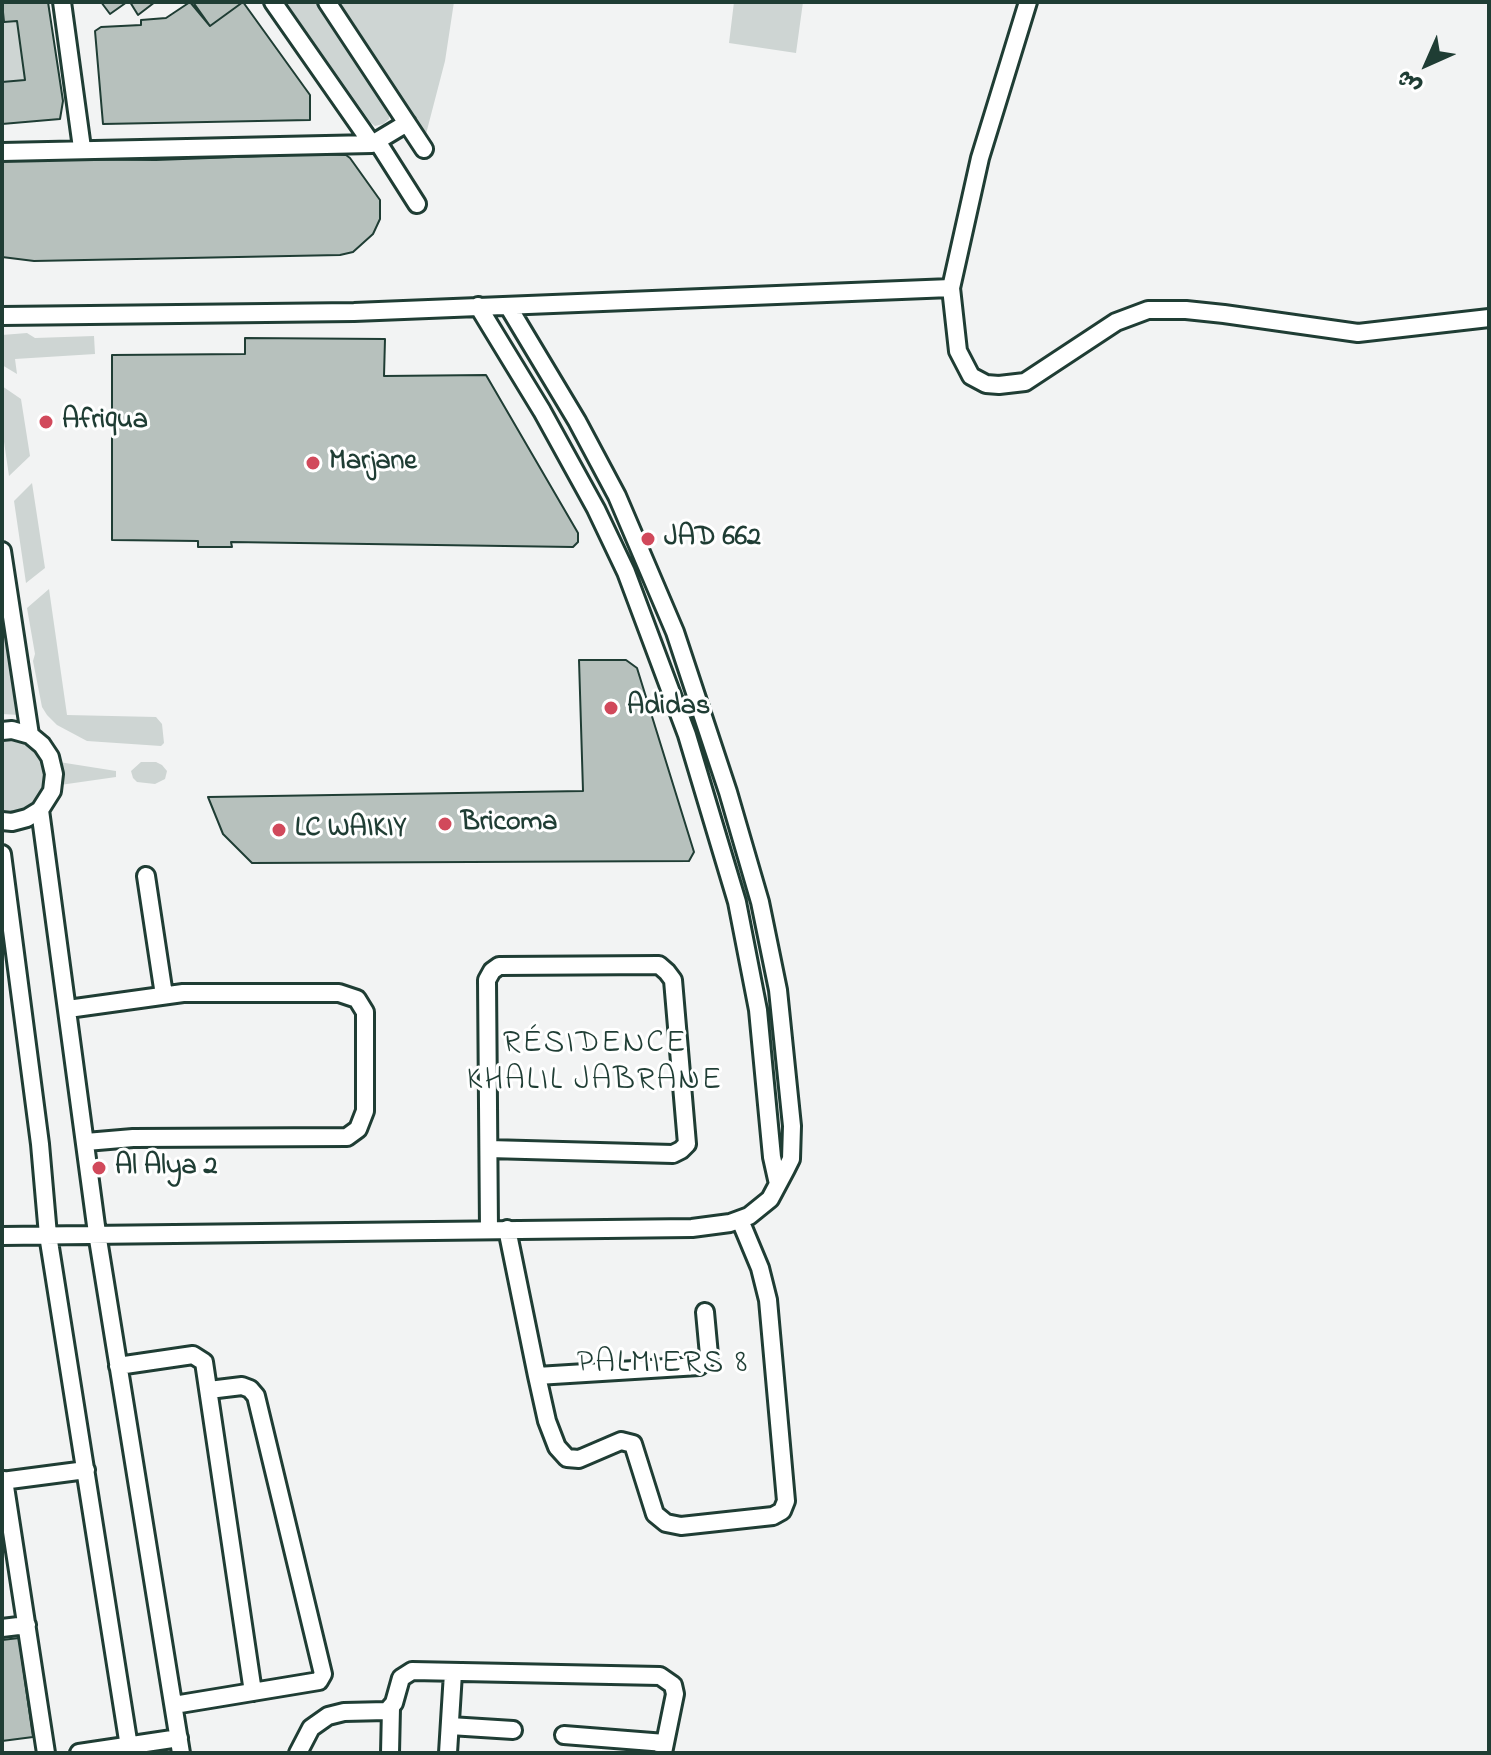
<!DOCTYPE html>
<html>
<head>
<meta charset="utf-8">
<style>
  body { margin:0 }
  #map { position:relative; width:1491px; height:1755px; overflow:hidden; background:#f2f3f3; font-family:"Indie Flower","Playpen Sans Arabic",sans-serif }
  canvas { display:block }
  .frame { position:absolute; inset:0; border:4px solid #1f3d34; pointer-events:none }
  .north { position:absolute; left:1387px; top:24px; width:80px; height:80px; -webkit-text-stroke:6px #fff; paint-order:stroke; rotate:225deg; font-size:22px; font-weight:700; line-height:32px; text-align:center; color:#1f3d34 }
  .north::after { content:''; display:block; margin:auto; width:28px; height:36px; background:#1f3d34; clip-path:polygon(50% 0,100% 100%,50% 72%,0 100%) }
</style>
</head>
<body>
<div id="map">
<canvas width="1491" height="1755"></canvas>
<div class="frame"></div>
<div class="north">ش</div>
</div>
<script>
const ctx = document.querySelector('canvas').getContext('2d');
ctx.lineJoin = 'round';
function fillPath(path, color) {
  ctx.fillStyle = color;
  ctx.fill(path, 'evenodd');
}
function toPath(rows) {
  const path = new Path2D();
  for (const r of rows) {
    path.moveTo(r[0], r[1]);
    for (let i = 2; i < r.length; i += 2) path.lineTo(r[i], r[i + 1]);
  }
  return path;
}
function trace(path, color, width, dash) {
  ctx.strokeStyle = color;
  ctx.lineWidth = width;
  ctx.lineCap = dash ? 'butt' : 'round';
  ctx.setLineDash(dash || []);
  ctx.stroke(path);
}
function drawText(font, color, halo, rows, align = 'center') {
  ctx.font = font + ' "Indie Flower",sans-serif';
  ctx.lineWidth = 6;
  ctx.setLineDash([]);
  ctx.textBaseline = 'middle';
  ctx.strokeStyle = halo;
  ctx.fillStyle = color;
  for (const [text, x, y, turn = 0] of rows) {
    ctx.save();
    ctx.translate(x, y);
    ctx.rotate((+turn || 0) * Math.PI / 180);
    ctx.textAlign = isNaN(turn) ? turn : align;
    if (halo) ctx.strokeText(text, 0, 0);
    ctx.fillText(text, 0, 0);
    ctx.restore();
  }
}
fillPath(toPath([
  [286,2,316,2,389,111,389,119,383,124,375,126,371,123],
  [340,2,454,2,445,61,426,134],
  [734,2,803,2,796,53,729,43],
  [2,6,4,22,17,21,25,80,2,82],
  [27,333,35,338,94,336,95,354,15,359,17,374,2,365,2,335],
  [2,386,21,399,30,456,9,476,2,428],
  [32,483,45,568,26,583,14,501],
  [49,589,67,715,156,717,162,724,164,743,161,746,87,741,57,725,47,715,42,707,33,661,35,654,27,608],
  [2,611,14,684,19,715,2,714],
  [12,737,30,745,38,752,49,775,44,795,25,813,13,815,2,814,2,738],
  [59,762,116,771,116,777,60,785,62,774],
  [141,762,156,762,162,765,167,771,165,779,155,784,137,782,133,778,131,771]
]), '#ced5d3');
const building = toPath([
  [2,2,48,2,63,101,60,119,2,124,2,82,25,80,17,21,4,22,2,2],
  [101,2,127,2,110,14,101,2],
  [130,2,155,2,138,15,130,2],
  [190,2,210,26,243,2,310,95,310,120,103,124,95,31,101,27,141,25,141,20,166,18,190,2],
  [193,2,243,2,210,26,193,2],
  [316,154,346,155,350,158,380,200,380,219,373,234,353,252,340,255,34,261,2,257,2,159,156,160,316,154],
  [245,338,385,339,384,376,486,375,578,533,578,542,573,547,231,542,232,547,198,547,198,541,112,540,112,355,245,354,245,338],
  [579,660,626,660,637,668,694,852,689,861,252,863,223,834,208,797,583,791,579,660],
  [19,1638,33,1737,2,1741,2,1640,19,1638]
]);
fillPath(building, '#b7c1bd');
trace(building, '#1f3d34', 2);
const street = toPath([
  [62,2,82,148],
  [273,2,372,144],
  [327,2,424,149],
  [1028,2,980,158,951,288,958,351,971,376,986,384,999,385,1025,382,1116,322,1148,310,1186,310,1224,314,1358,333,1489,318],
  [377,141,417,204],
  [2,152,372,144,407,123],
  [478,306,542,411,596,509,626,572,687,735,737,902,758,1010,772,1157,778,1184],
  [2,316,354,312,951,288],
  [2,551,30,735],
  [2,731,12,730,30,735,42,745,50,757,54,774,52,791,40,810,27,818,12,822,2,821],
  [40,810,97,1233,181,1753],
  [2,854,40,1144,48,1235,130,1753],
  [146,876,164,995],
  [68,1009,183,993,339,993,357,999,365,1012,365,1111,358,1129,347,1137,133,1138,86,1142],
  [489,1149,673,1154,681,1150,687,1144,673,980,667,972,659,965,499,966,492,971,487,980,489,1230],
  [507,1229,537,1376,547,1421,557,1447,567,1458,579,1459,621,1441,633,1444,655,1514,666,1523,681,1526,773,1516,782,1511,786,1501,768,1300,760,1268,740,1220],
  [2,1236,692,1228,730,1223,749,1216,770,1199,786,1169,791,1159,792,1126,778,990,760,902,728,792,675,632,617,496,577,421,508,306],
  [118,1366,193,1355,204,1362,253,1692],
  [537,1376,699,1366,709,1355,705,1312],
  [4,1480,46,1753],
  [2,1481,86,1470],
  [2,1628,27,1625],
  [174,1705,319,1681,323,1674,256,1396,250,1389,242,1386,209,1390],
  [450,1726,513,1730],
  [564,1735,665,1743],
  [79,1753,179,1738],
  [298,1753,311,1728,328,1716,344,1712,387,1711,394,1703,401,1678,412,1671,660,1676,673,1685,675,1694,663,1753],
  [390,1753,391,1708],
  [448,1753,453,1673]
]);
trace(street, '#1f3d34', 22);
trace(street, '#fff', 16);
for (const [x, y, r, color] of [
  [46,422,8,"#d1495b"],
  [313,463,8,"#d1495b"],
  [648,539,8,"#d1495b"],
  [611,708,8,"#d1495b"],
  [445,824,8,"#d1495b"],
  [279,830,8,"#d1495b"],
  [99,1168,8,"#d1495b"]
]) {
  const dot = new Path2D();
  dot.arc(x, y, r, 0, 2 * Math.PI);
  ctx.fillStyle = color;
  ctx.fill(dot);
  trace(dot, '#fff', 3);
}
drawText('bold 28px', '#1f3d34', '#fff', [
  ["Afriqua",62,422],
  ["Marjane",329,463],
  ["JAD 662",664,539],
  ["Adidas",627,708],
  ["Bricoma",461,824],
  ["LC WAIKIY",295,830],
  ["Al Alya 2",115,1168]
], 'left');
ctx.letterSpacing = '2px';
drawText('32px', '#1f3d34', '#fff', [
  ["RÉSIDENCE",595,1046],
  ["KHALIL JABRANE",595,1083],
  ["PALMIERS 8",663,1366]
]);
ctx.letterSpacing = '0px';
</script>
</body>
</html>
